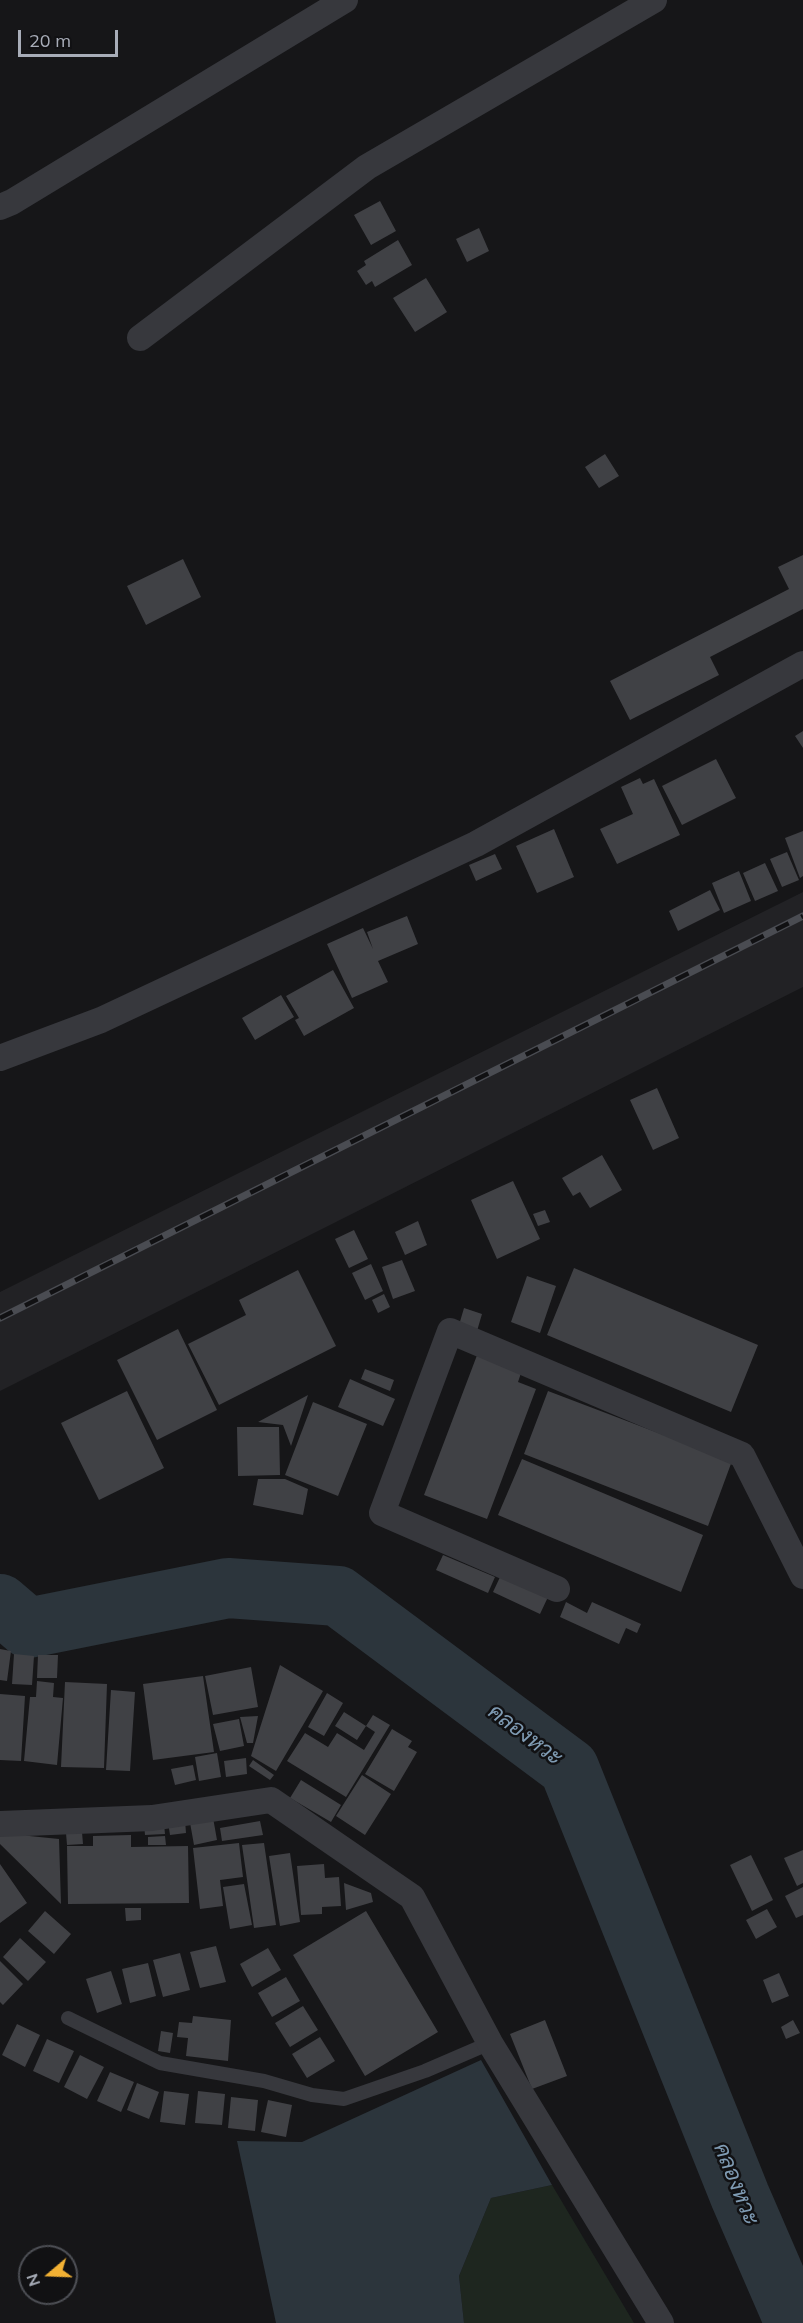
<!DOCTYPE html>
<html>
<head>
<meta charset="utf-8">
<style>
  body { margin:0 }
  #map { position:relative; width:803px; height:2323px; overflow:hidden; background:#161618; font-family:Mulish,sans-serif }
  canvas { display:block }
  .north { position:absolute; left:18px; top:2245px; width:60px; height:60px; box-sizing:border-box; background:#111113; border:2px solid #4d4f55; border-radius:50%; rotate:251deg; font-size:16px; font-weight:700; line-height:24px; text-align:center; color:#a8adb8 }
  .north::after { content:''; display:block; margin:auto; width:21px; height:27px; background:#f2b134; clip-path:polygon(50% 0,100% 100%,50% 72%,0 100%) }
  .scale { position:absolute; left:18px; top:30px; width:100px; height:27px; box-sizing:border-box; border:3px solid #a8adb8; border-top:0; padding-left:8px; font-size:18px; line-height:21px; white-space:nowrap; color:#a8adb8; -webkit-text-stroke:4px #111113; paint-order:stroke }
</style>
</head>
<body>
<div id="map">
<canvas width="803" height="2323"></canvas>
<div class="north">N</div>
<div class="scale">20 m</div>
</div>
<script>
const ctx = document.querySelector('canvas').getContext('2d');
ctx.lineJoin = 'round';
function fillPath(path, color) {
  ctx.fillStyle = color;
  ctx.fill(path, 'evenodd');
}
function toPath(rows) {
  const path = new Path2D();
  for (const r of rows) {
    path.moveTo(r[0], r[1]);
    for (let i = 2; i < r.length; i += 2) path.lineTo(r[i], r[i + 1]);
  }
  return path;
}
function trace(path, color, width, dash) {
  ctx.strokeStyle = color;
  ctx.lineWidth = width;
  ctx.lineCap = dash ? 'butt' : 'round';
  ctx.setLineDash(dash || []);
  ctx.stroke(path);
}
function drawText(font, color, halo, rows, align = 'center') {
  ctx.font = font + ' Mulish,Sarabun,sans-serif';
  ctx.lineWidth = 5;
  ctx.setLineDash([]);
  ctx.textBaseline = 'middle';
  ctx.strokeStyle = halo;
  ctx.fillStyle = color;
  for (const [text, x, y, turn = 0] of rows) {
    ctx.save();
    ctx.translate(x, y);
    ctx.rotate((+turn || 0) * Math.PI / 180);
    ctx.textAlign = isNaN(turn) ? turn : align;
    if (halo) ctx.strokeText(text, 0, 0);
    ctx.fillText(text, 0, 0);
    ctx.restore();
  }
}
fillPath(toPath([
  [803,892,803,987,0,1391,0,1292]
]), '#222225');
fillPath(toPath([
  [552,2185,634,2323,464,2323,459,2276,491,2198]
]), '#1e261f');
fillPath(toPath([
  [481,2060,552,2185,491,2198,459,2276,464,2323,276,2323,237,2141,302,2142]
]), '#2c353c');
trace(toPath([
  [0,1604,28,1628,228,1588,338,1596,569,1768,740,2196,795,2323]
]), '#2c353c', 60);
fillPath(toPath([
  [380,201,396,231,371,245,354,215],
  [479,228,489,251,467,262,456,239],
  [398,240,412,265,375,287,372,281,366,285,357,271,366,265,364,261],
  [426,278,447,312,415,332,393,298],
  [605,454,619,476,599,488,585,467],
  [803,555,803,609,710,657,719,675,630,720,610,681,789,589,778,567],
  [183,559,201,597,146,625,127,586],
  [803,731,803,748,795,736],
  [716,759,736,798,682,825,662,786],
  [640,778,643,784,654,779,680,835,617,864,600,829,633,814,621,787],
  [554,829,574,877,537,893,516,846],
  [803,831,803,876,800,878,785,838],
  [787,852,799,880,782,887,770,859],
  [495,854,502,869,476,881,469,865],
  [765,863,778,891,755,901,743,873],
  [739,871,751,901,724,913,712,883],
  [710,890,720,910,678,931,669,911],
  [407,916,418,944,378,961,388,982,352,998,327,944,363,928,373,949,367,932],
  [333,970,354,1008,304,1036,295,1020,299,1018,286,996],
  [281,995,294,1017,255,1040,242,1018],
  [657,1088,679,1138,653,1150,630,1100],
  [602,1155,622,1190,590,1208,580,1192,573,1196,562,1178],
  [513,1181,540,1239,497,1259,471,1200],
  [545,1210,550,1222,538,1226,533,1214],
  [418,1221,427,1245,405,1255,395,1232],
  [354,1230,368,1259,349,1268,335,1239],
  [402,1260,415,1291,393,1299,382,1267],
  [371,1264,383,1291,365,1300,352,1273],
  [574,1268,758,1345,731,1412,547,1335],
  [298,1270,336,1346,219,1405,188,1344,246,1315,239,1300],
  [527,1276,556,1286,540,1333,511,1322],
  [384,1294,390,1307,378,1313,372,1300],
  [464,1308,482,1314,477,1331,459,1325],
  [178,1329,217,1410,157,1440,117,1360],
  [479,1350,523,1367,518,1382,536,1389,487,1519,424,1495],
  [365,1369,394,1380,390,1391,361,1379],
  [350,1379,395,1399,383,1426,338,1407],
  [127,1391,164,1468,99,1500,61,1423],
  [548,1391,732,1461,708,1526,524,1454],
  [308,1395,291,1446,283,1425,258,1422],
  [313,1402,367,1424,338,1496,285,1475],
  [237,1427,279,1427,280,1475,238,1476],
  [522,1459,703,1535,681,1592,498,1515],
  [258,1479,285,1479,308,1489,303,1515,253,1505],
  [443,1555,495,1577,488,1593,436,1570],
  [501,1575,548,1597,540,1614,493,1592],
  [566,1602,587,1613,592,1602,641,1624,637,1633,626,1628,619,1644,560,1617],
  [0,1649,11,1651,7,1681,0,1680],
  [14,1654,34,1656,32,1685,12,1684],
  [38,1655,58,1655,57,1678,37,1678],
  [280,1665,323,1691,276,1771,251,1756],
  [251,1667,258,1707,213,1715,205,1676],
  [203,1676,214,1752,153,1760,143,1684],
  [37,1681,54,1683,53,1697,63,1698,57,1765,24,1761,30,1697,36,1697],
  [65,1682,107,1684,104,1768,61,1767],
  [111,1690,135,1692,130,1771,106,1770],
  [327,1693,343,1703,324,1736,308,1727],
  [0,1694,25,1696,21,1761,0,1760],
  [344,1712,366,1726,357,1740,335,1726],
  [373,1715,390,1725,346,1797,287,1761,305,1733,328,1747,337,1733,364,1750,375,1732,366,1726],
  [258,1716,253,1743,247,1743,240,1717],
  [239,1719,244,1746,220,1751,213,1724],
  [392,1729,412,1741,408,1747,417,1752,394,1791,365,1774],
  [217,1753,221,1777,199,1781,195,1757],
  [246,1758,247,1774,226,1777,224,1761],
  [253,1760,274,1775,270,1780,249,1766],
  [193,1765,196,1780,175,1785,171,1769],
  [362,1775,391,1794,365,1835,336,1816],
  [301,1780,341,1805,331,1822,290,1798],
  [212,1812,217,1840,194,1845,189,1817],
  [185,1820,186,1833,170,1835,168,1822],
  [260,1821,263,1835,222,1841,220,1828],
  [144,1824,164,1824,165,1834,145,1835],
  [82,1832,83,1844,67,1845,66,1833],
  [0,1833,59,1839,61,1904,0,1844],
  [131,1835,131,1847,188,1846,189,1903,68,1904,67,1846,93,1846,93,1836],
  [165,1836,166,1845,148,1845,148,1837],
  [239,1843,243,1877,220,1880,223,1906,200,1909,193,1848],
  [264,1843,276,1925,254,1928,242,1845],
  [803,1850,803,1883,797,1886,784,1858],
  [290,1853,300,1922,280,1926,269,1856],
  [751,1855,773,1900,752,1911,730,1865],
  [0,1864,27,1903,0,1923],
  [324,1864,325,1878,339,1877,341,1906,322,1907,322,1914,301,1915,297,1866],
  [344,1883,371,1893,373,1902,346,1910],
  [244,1884,252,1925,230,1929,223,1887],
  [803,1887,803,1915,796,1918,785,1896],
  [125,1908,141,1908,141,1920,126,1921],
  [767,1909,777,1927,756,1939,746,1920],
  [45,1911,71,1934,54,1954,28,1931],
  [366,1911,438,2032,365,2076,293,1955],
  [20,1938,46,1962,28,1981,3,1957],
  [216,1946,226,1982,200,1988,190,1952],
  [268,1948,281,1970,252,1987,240,1964],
  [180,1953,190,1990,163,1997,153,1960],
  [0,1961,23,1984,3,2005,0,2002],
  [148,1963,156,1996,130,2003,122,1969],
  [111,1971,122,2004,97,2013,86,1979],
  [779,1973,789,1996,772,2003,763,1980],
  [286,1977,300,2001,272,2017,258,1993],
  [303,2006,318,2030,290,2047,275,2023],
  [193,2016,231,2020,228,2061,186,2056,188,2038,177,2037,179,2022,192,2023],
  [545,2020,567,2076,532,2089,510,2034],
  [793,2020,800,2033,786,2039,781,2027],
  [17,2024,40,2035,25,2067,2,2055],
  [161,2031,173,2033,170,2053,158,2051],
  [320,2037,335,2061,307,2078,292,2054],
  [47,2039,74,2051,59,2083,33,2071],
  [80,2055,104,2067,87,2099,64,2087],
  [110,2072,134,2082,121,2112,97,2101],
  [137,2083,159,2092,149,2119,127,2110],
  [164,2091,189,2094,185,2125,160,2122],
  [198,2091,225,2094,222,2125,195,2123],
  [231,2097,258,2100,255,2131,228,2128],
  [268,2100,292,2105,286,2137,261,2132]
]), '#404145');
trace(toPath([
  [68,2018,160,2063,264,2081,312,2095,344,2099,425,2071,490,2043]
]), '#37383d', 14);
trace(toPath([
  [0,207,12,202,345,0],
  [140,338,367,167,654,0],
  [0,1058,101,1020,476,844,803,664],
  [557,1589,382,1513,450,1331,742,1455,803,1576],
  [0,1824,152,1818,271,1800,412,1897,490,2043,661,2323]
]), '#37383d', 26);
const rail = toPath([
  [0,1318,803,916]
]);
trace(rail, '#4a4c52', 7);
trace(rail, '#111113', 4.5, [14]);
drawText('italic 22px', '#7f9bb3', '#111113', [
  ["คลองหวะ",525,1735,37],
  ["คลองหวะ",736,2184,68]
]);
</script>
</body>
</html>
